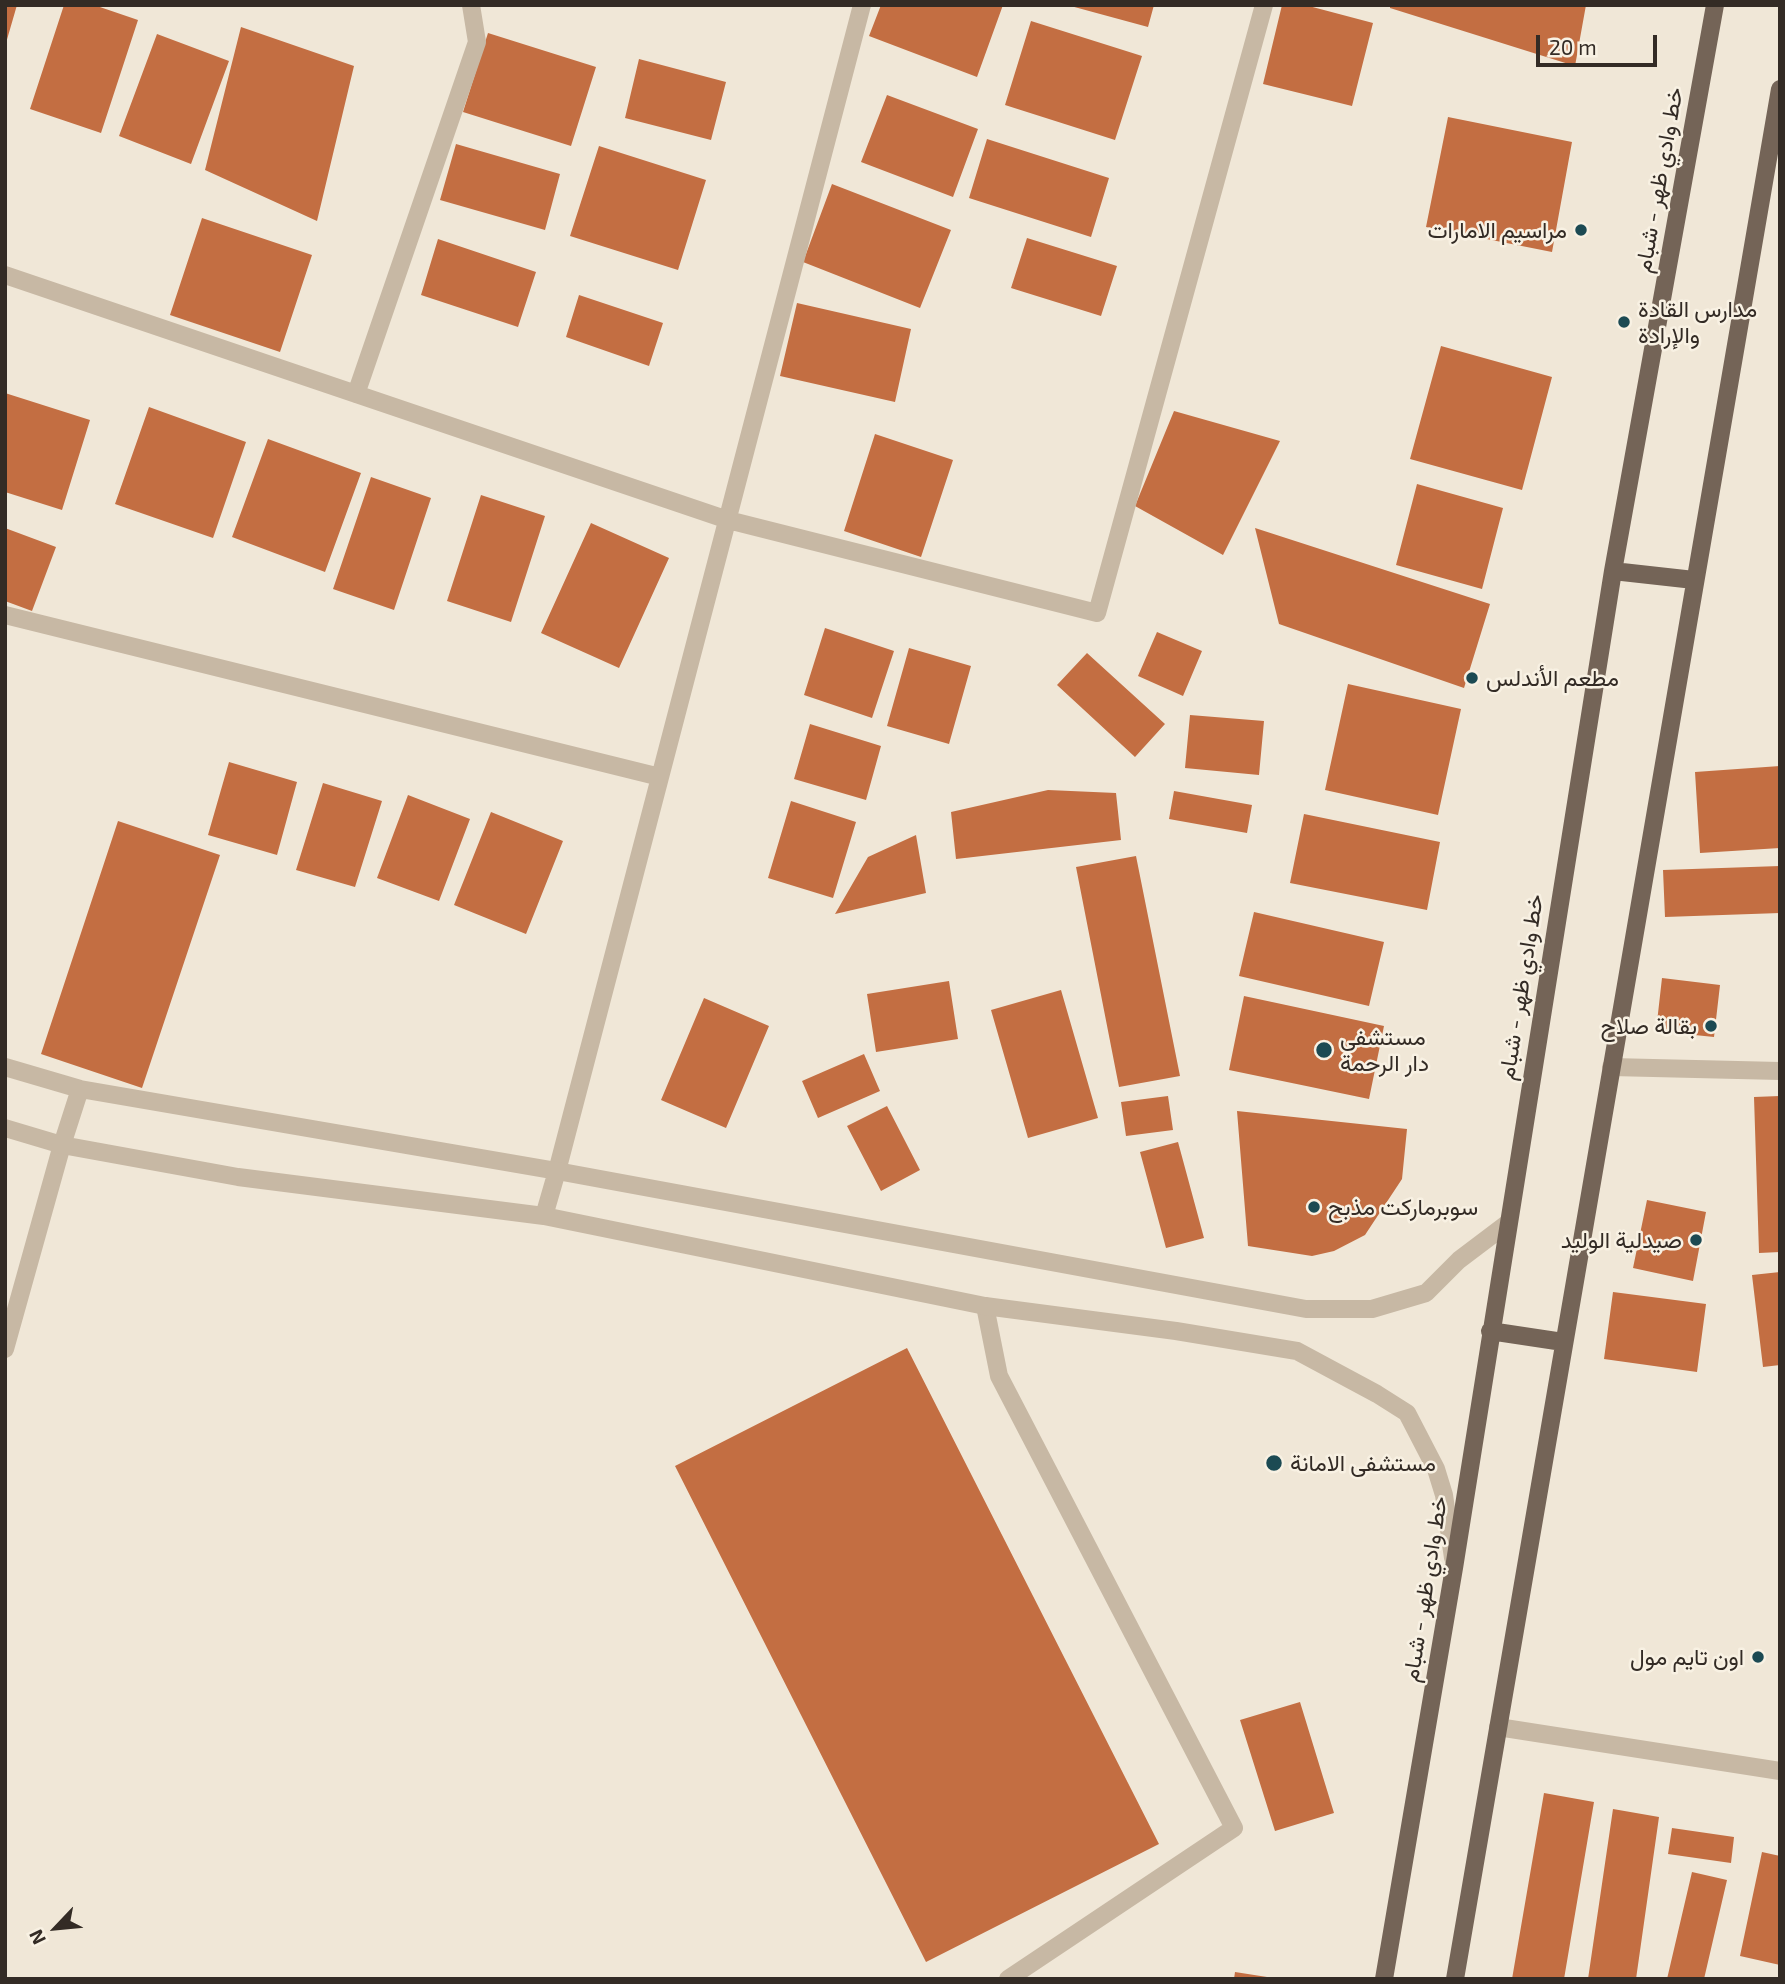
<!DOCTYPE html>
<html>
<head>
<meta charset="utf-8">
<style>
  body { margin:0 }
  #map { position:relative; width:1785px; height:1984px; overflow:hidden; background:#f0e7d7; font-family:"Exo 2",sans-serif }
  canvas { display:block }
  .frame { position:absolute; inset:0; border:7px solid #332b25; pointer-events:none }
  .north { position:absolute; left:21px; top:1893px; width:70px; height:70px; -webkit-text-stroke:5px #f8f1e3; paint-order:stroke; rotate:244deg; font-size:19px; font-weight:700; line-height:28px; text-align:center; color:#332b25 }
  .north::after { content:''; display:block; margin:auto; width:24px; height:32px; background:#332b25; clip-path:polygon(50% 0,100% 100%,50% 72%,0 100%) }
  .scale { position:absolute; left:1536px; top:35px; width:121px; height:32px; box-sizing:border-box; border:4px solid #332b25; border-top:0; padding-left:9px; font-size:21px; line-height:24px; white-space:nowrap; color:#332b25; -webkit-text-stroke:5px #f8f1e3; paint-order:stroke }
</style>
</head>
<body>
<div id="map">
<canvas width="1785" height="1984"></canvas>
<div class="frame"></div>
<div class="north">N</div>
<div class="scale">20 m</div>
</div>
<script>
const ctx = document.querySelector('canvas').getContext('2d');
ctx.lineJoin = 'round';
function fillPath(path, color) {
  ctx.fillStyle = color;
  ctx.fill(path, 'evenodd');
}
function toPath(rows) {
  const path = new Path2D();
  for (const r of rows) {
    path.moveTo(r[0], r[1]);
    for (let i = 2; i < r.length; i += 2) path.lineTo(r[i], r[i + 1]);
  }
  return path;
}
function trace(path, color, width, dash) {
  ctx.strokeStyle = color;
  ctx.lineWidth = width;
  ctx.lineCap = dash ? 'butt' : 'round';
  ctx.setLineDash(dash || []);
  ctx.stroke(path);
}
function drawText(font, color, halo, rows, align = 'center') {
  ctx.font = font + ' "Exo 2",Vazirmatn,sans-serif';
  ctx.lineWidth = 5;
  ctx.setLineDash([]);
  ctx.textBaseline = 'middle';
  ctx.strokeStyle = halo;
  ctx.fillStyle = color;
  for (const [text, x, y, turn = 0] of rows) {
    ctx.save();
    ctx.translate(x, y);
    ctx.rotate((+turn || 0) * Math.PI / 180);
    ctx.textAlign = isNaN(turn) ? turn : align;
    if (halo) ctx.strokeText(text, 0, 0);
    ctx.fillText(text, 0, 0);
    ctx.restore();
  }
}
fillPath(toPath([
  [5,5,17,5,6,43,5,43],
  [64,5,94,5,138,20,101,133,30,109],
  [881,5,1003,5,977,77,869,36],
  [1067,5,1154,5,1148,27],
  [1282,5,1305,5,1373,23,1352,106,1263,84],
  [1390,5,1586,5,1575,66,1390,8],
  [1031,21,1142,56,1115,140,1005,105],
  [241,27,354,66,317,221,205,170],
  [488,33,596,67,571,146,463,112],
  [157,34,229,61,191,164,119,136],
  [639,59,726,82,711,140,625,118],
  [887,95,978,129,953,197,861,162],
  [1448,117,1572,142,1552,252,1426,227],
  [987,139,1109,178,1091,237,969,198],
  [456,144,560,174,545,230,440,200],
  [599,146,706,180,678,270,570,236],
  [832,184,951,230,920,308,803,262],
  [202,218,312,255,280,352,170,315],
  [1027,238,1117,266,1101,316,1011,288],
  [438,239,536,272,518,327,421,295],
  [579,295,663,323,649,366,566,337],
  [797,303,911,329,895,402,780,376],
  [1441,346,1552,377,1522,490,1410,459],
  [5,393,90,420,62,510,5,492],
  [149,407,246,442,213,538,115,504],
  [1174,411,1280,441,1223,555,1135,506],
  [875,434,953,460,921,557,844,531],
  [268,439,361,473,325,572,232,537],
  [371,477,431,498,394,610,333,589],
  [1417,484,1503,508,1482,589,1396,565],
  [481,495,545,516,511,622,447,601],
  [591,523,669,558,619,668,541,633],
  [5,528,56,547,32,611,5,601],
  [1255,528,1490,604,1464,688,1279,624],
  [825,628,894,651,872,718,804,695],
  [1157,632,1202,651,1183,696,1138,676],
  [909,648,971,666,949,744,887,726],
  [1087,653,1165,724,1135,757,1057,685],
  [1348,684,1461,709,1438,815,1325,790],
  [1190,715,1264,721,1259,775,1185,768],
  [810,724,881,746,866,800,794,779],
  [229,762,297,782,277,855,208,835],
  [1780,766,1780,848,1700,853,1695,772],
  [323,783,382,801,355,887,296,870],
  [1048,790,1116,793,1121,840,956,859,951,812],
  [1174,791,1252,805,1247,833,1169,819],
  [408,795,470,819,439,901,377,878],
  [791,801,856,822,833,898,768,878],
  [491,812,563,841,526,934,454,905],
  [1304,814,1440,842,1427,910,1290,883],
  [118,821,220,855,142,1088,41,1054],
  [916,835,926,893,835,914,868,857],
  [1136,856,1180,1076,1119,1087,1076,867],
  [1780,866,1780,913,1665,917,1663,870],
  [1254,912,1384,942,1369,1006,1239,976],
  [1662,978,1720,985,1714,1037,1656,1031],
  [949,981,958,1039,876,1052,867,994],
  [1061,990,1098,1118,1028,1138,991,1010],
  [1244,996,1384,1026,1369,1099,1229,1070],
  [704,998,769,1026,726,1128,661,1100],
  [864,1054,880,1091,818,1118,802,1081],
  [1168,1096,1173,1130,1126,1136,1121,1102],
  [1780,1096,1780,1252,1759,1253,1754,1097],
  [887,1106,920,1170,881,1191,847,1126],
  [1237,1111,1407,1129,1402,1179,1365,1235,1334,1251,1312,1256,1248,1246],
  [1178,1142,1204,1238,1166,1248,1140,1152],
  [1647,1200,1706,1212,1693,1281,1633,1268],
  [1780,1272,1780,1365,1763,1367,1752,1275],
  [1613,1292,1706,1304,1697,1372,1604,1359],
  [907,1348,1159,1844,926,1962,675,1466],
  [1300,1702,1334,1813,1275,1831,1240,1720],
  [1544,1793,1594,1802,1564,1979,1512,1979],
  [1613,1809,1659,1817,1636,1979,1588,1979],
  [1672,1828,1734,1837,1731,1863,1668,1854],
  [1762,1852,1780,1856,1780,1965,1740,1956],
  [1692,1872,1727,1880,1704,1979,1667,1979],
  [1235,1972,1267,1977,1267,1979,1234,1979]
]), '#c36e42');
trace(toPath([
  [5,275,728,520,1097,613,1264,5],
  [356,394,477,42,471,5],
  [5,615,660,777],
  [1611,1067,1780,1071],
  [557,1171,862,5],
  [985,1306,999,1376,1234,1828,1008,1979],
  [5,1349,62,1145],
  [1498,1727,1780,1771]
]), '#c7b8a4', 18);
trace(toPath([
  [5,1067,80,1089,557,1171,1306,1309,1372,1309,1426,1293,1459,1260,1508,1223],
  [5,1128,62,1145,238,1177,544,1216,985,1306,1176,1331,1297,1351,1377,1394,1407,1413,1436,1469,1444,1495,1453,1558],
  [62,1145,80,1089],
  [544,1216,557,1171]
]), '#c7b8a4', 18);
trace(toPath([
  [1613,571,1694,580],
  [1490,1331,1563,1342],
  [1384,1979,1454,1568,1613,571,1715,5],
  [1455,1979,1780,89]
]), '#746457', 18);
for (const [x, y, r, color] of [
  [1581,230,7,"#1c4a53"],
  [1624,322,7,"#1c4a53"],
  [1472,678,7,"#1c4a53"],
  [1711,1026,7,"#1c4a53"],
  [1324,1050,9,"#1c4a53"],
  [1314,1207,7,"#1c4a53"],
  [1696,1240,7,"#1c4a53"],
  [1274,1463,9,"#1c4a53"],
  [1758,1657,7,"#1c4a53"]
]) {
  const dot = new Path2D();
  dot.arc(x, y, r, 0, 2 * Math.PI);
  ctx.fillStyle = color;
  ctx.fill(dot);
  trace(dot, '#f8f1e3', 2.5);
}
drawText('23px', '#332b25', '#f8f1e3', [
  ["خط وادي ظهر - شبام",1659,180,-80],
  ["خط وادي ظهر - شبام",1521,987,-81],
  ["خط وادي ظهر - شبام",1425,1589,-81]
]);
drawText('23px', '#332b25', '#f8f1e3', [
  ["مراسيم الامارات",1567,230,"right"],
  ["مدارس القادة",1638,309],
  ["والإرادة",1638,335],
  ["مطعم الأندلس",1486,678],
  ["بقالة صلاح",1697,1026,"right"],
  ["مستشفى",1340,1037],
  ["دار الرحمة",1340,1063],
  ["سوبرمارکت مذبح",1328,1207],
  ["صيدلية الوليد",1682,1240,"right"],
  ["مستشفى الامانة",1290,1463],
  ["اون تايم مول",1744,1657,"right"]
], 'left');
</script>
</body>
</html>
